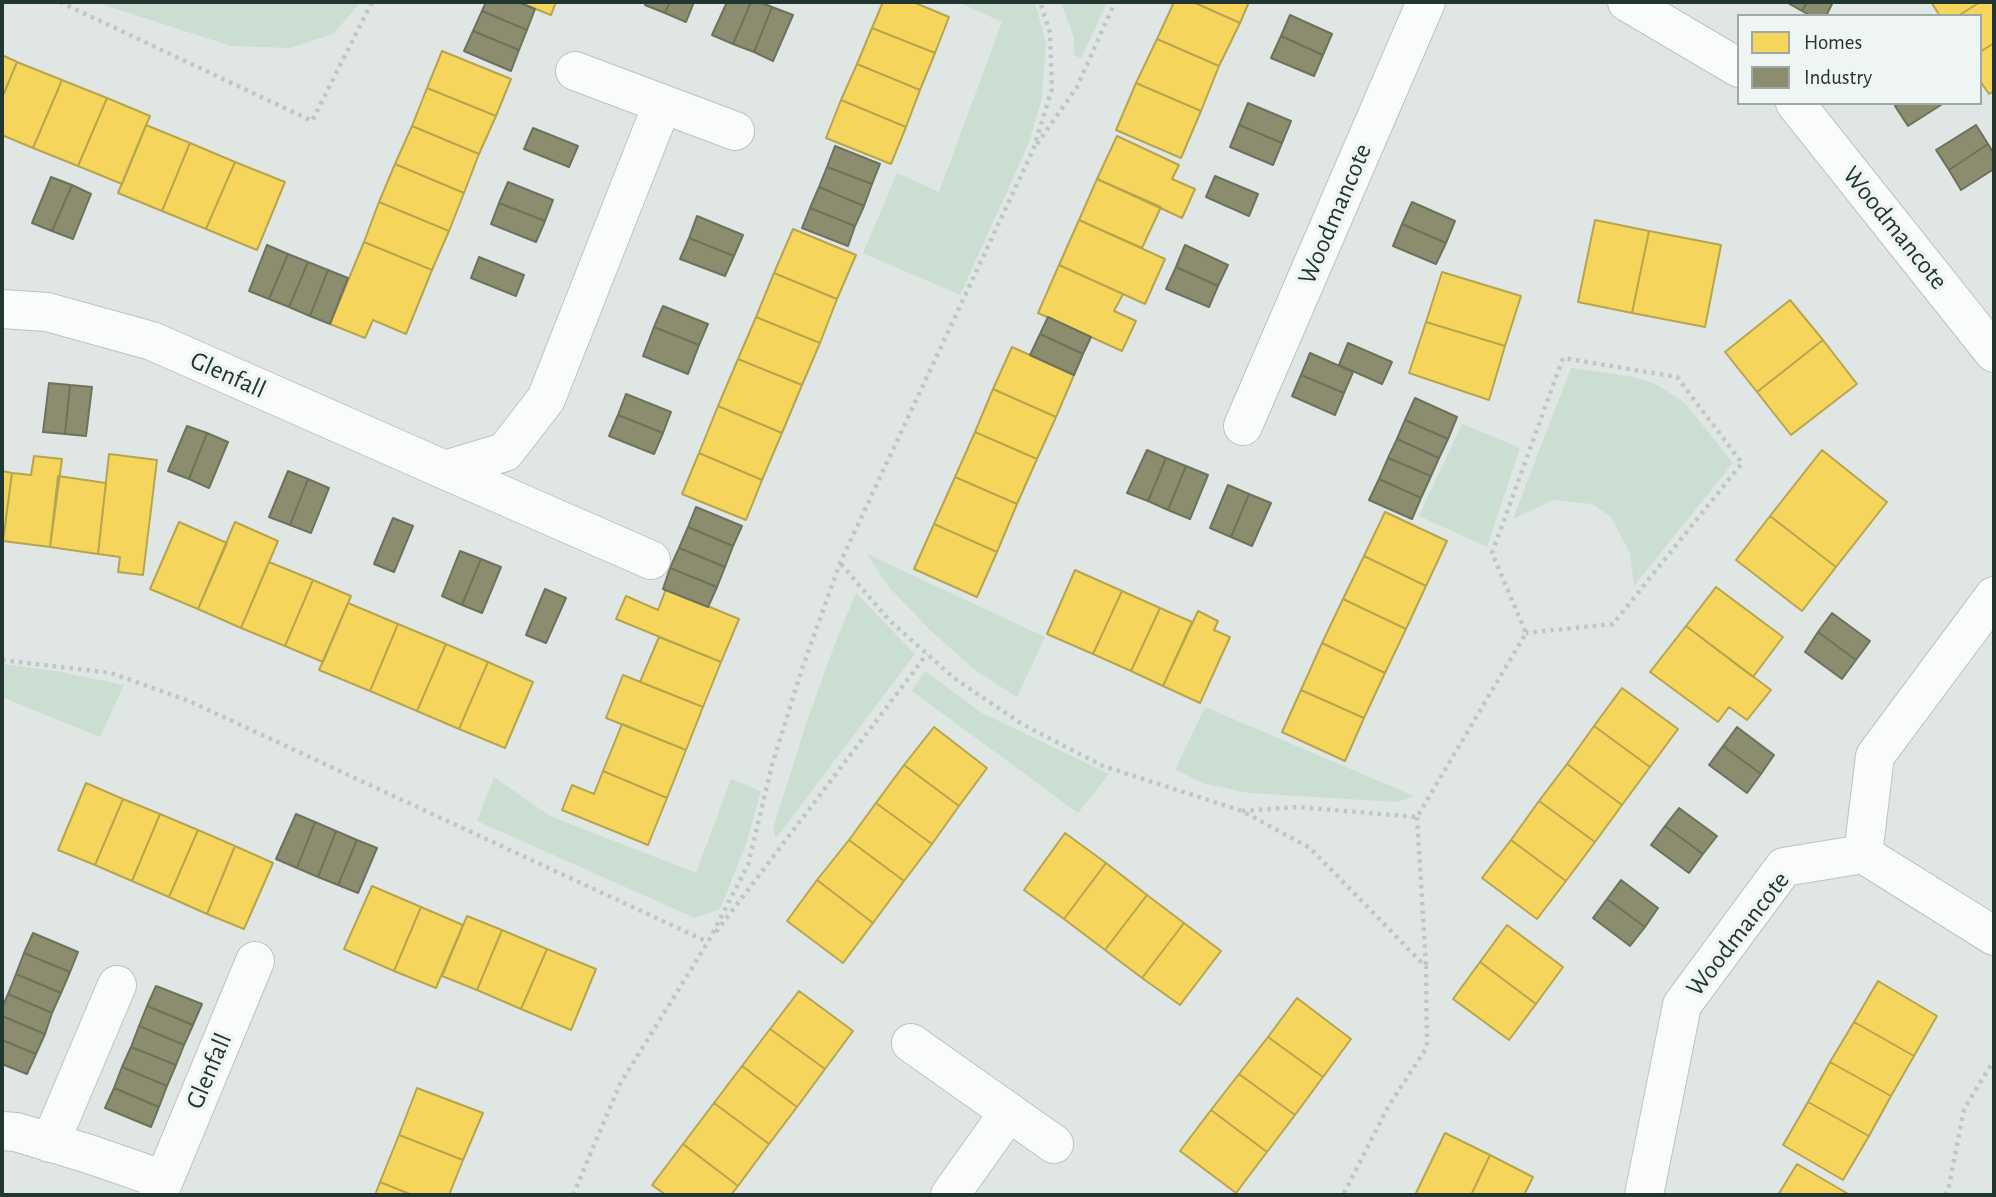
<!DOCTYPE html>
<html>
<head>
<meta charset="utf-8">
<style>
  body { margin:0 }
  #map { position:relative; width:1996px; height:1197px; overflow:hidden; background:#e0e6e3; font-family:"Alegreya Sans",sans-serif }
  canvas { display:block }
  .frame { position:absolute; inset:0; border:4px solid #213631; pointer-events:none }
  .legend { position:absolute; left:1737px; top:14px; width:245px; height:91px; box-sizing:border-box; background:#eef5f2; border:2px solid #9ca9a5; margin:0; padding:9px 12px; list-style:none; font-size:21px; color:#213631 }
  .legend li { display:flex; align-items:center; gap:14px; height:35px }
  .legend b { width:35px; border:2px solid #9ca9a5 }
</style>
</head>
<body>
<div id="map">
<canvas width="1996" height="1197"></canvas>
<div class="frame"></div>
<ul class="legend">
<li><b style="height:19px;background:#f6d55c"></b>Homes</li>
<li><b style="height:19px;background:#8c8c6e"></b>Industry</li>
</ul>
</div>
<script>
const ctx = document.querySelector('canvas').getContext('2d');
ctx.lineJoin = 'round';
function fillPath(path, color) {
  ctx.fillStyle = color;
  ctx.fill(path, 'evenodd');
}
function toPath(rows) {
  const path = new Path2D();
  for (const r of rows) {
    path.moveTo(r[0], r[1]);
    for (let i = 2; i < r.length; i += 2) path.lineTo(r[i], r[i + 1]);
  }
  return path;
}
function trace(path, color, width, dash) {
  ctx.strokeStyle = color;
  ctx.lineWidth = width;
  ctx.lineCap = dash ? 'butt' : 'round';
  ctx.setLineDash(dash || []);
  ctx.stroke(path);
}
function drawText(font, color, halo, rows, align = 'center') {
  ctx.font = font + ' "Alegreya Sans",sans-serif';
  ctx.lineWidth = 7;
  ctx.setLineDash([]);
  ctx.textBaseline = 'middle';
  ctx.strokeStyle = halo;
  ctx.fillStyle = color;
  for (const [text, x, y, turn = 0] of rows) {
    ctx.save();
    ctx.translate(x, y);
    ctx.rotate((+turn || 0) * Math.PI / 180);
    ctx.textAlign = isNaN(turn) ? turn : align;
    if (halo) ctx.strokeText(text, 0, 0);
    ctx.fillText(text, 0, 0);
    ctx.restore();
  }
}
fillPath(toPath([
  [95,2,361,2,333,34,290,48,231,46],
  [958,2,1035,2,1046,44,1042,98,1028,145,960,295,863,253,897,173,939,192,1002,22],
  [1061,2,1107,2,1081,59,1074,54,1074,38],
  [1571,368,1629,376,1653,383,1670,393,1685,403,1733,463,1634,586,1630,553,1611,517,1592,504,1553,500,1513,519],
  [1462,424,1520,448,1487,547,1419,516],
  [867,554,1045,637,1017,697,976,671,929,629,889,587],
  [856,593,915,654,776,838,773,829,807,721,836,641],
  [2,664,50,670,124,685,100,737,2,697],
  [925,671,982,713,1109,774,1078,813,912,691],
  [1205,707,1414,796,1397,802,1249,793,1206,784,1175,770],
  [494,777,550,816,696,873,731,779,761,791,746,844,720,909,695,918,477,821]
]), '#caded1');
const homes = toPath([
  [518,2,556,2,551,15,518,2],
  [883,2,913,2,949,17,935,53,872,28,883,2],
  [1174,2,1193,2,1240,23,1219,66,1157,39,1174,2],
  [1193,2,1249,2,1240,23,1193,2],
  [1931,2,1980,2,1958,16,1940,16,1931,2],
  [1980,2,1994,2,1994,43,1980,52,1980,16,1958,16,1980,2],
  [872,28,935,53,920,90,857,64,872,28],
  [1157,39,1219,66,1201,111,1136,83,1157,39],
  [1994,43,1994,91,1989,94,1980,81,1980,52,1994,43],
  [442,51,511,79,496,116,427,88,442,51],
  [2,55,17,62,2,98,2,55],
  [17,62,62,80,33,148,2,135,2,98,17,62],
  [857,64,920,90,906,127,841,100,857,64],
  [62,80,107,98,78,166,33,148,62,80],
  [1136,83,1201,111,1181,158,1116,130,1136,83],
  [427,88,496,116,479,154,412,126,427,88],
  [107,98,150,116,122,184,78,166,107,98],
  [841,100,906,127,891,164,826,138,841,100],
  [146,125,190,143,162,211,118,193,146,125],
  [412,126,479,154,464,193,395,164,412,126],
  [1117,136,1179,165,1172,179,1195,189,1182,218,1097,179,1117,136],
  [190,143,235,162,206,229,162,211,190,143],
  [235,162,285,182,257,250,206,229,235,162],
  [395,164,464,193,449,231,379,202,395,164],
  [1097,179,1161,207,1142,248,1079,220,1097,179],
  [379,202,449,231,432,270,364,242,379,202],
  [1079,220,1165,259,1145,304,1059,265,1079,220],
  [1595,220,1649,231,1632,313,1578,302,1595,220],
  [793,229,856,255,837,299,774,273,793,229],
  [1649,231,1721,245,1705,327,1632,313,1649,231],
  [364,242,432,270,406,334,373,320,365,338,330,324,364,242],
  [1059,265,1123,294,1114,311,1136,321,1122,351,1038,313,1059,265],
  [1442,272,1521,296,1505,346,1426,322,1442,272],
  [774,273,837,299,820,343,756,317,774,273],
  [1790,300,1823,340,1757,392,1725,352,1790,300],
  [756,317,820,343,802,385,738,359,756,317],
  [1426,322,1505,346,1489,400,1409,373,1426,322],
  [1823,340,1857,384,1791,435,1757,392,1823,340],
  [1012,347,1074,375,1056,417,993,389,1012,347],
  [738,359,802,385,782,433,718,406,738,359],
  [993,389,1056,417,1037,459,975,432,993,389],
  [718,406,782,433,762,480,699,453,718,406],
  [975,432,1037,459,1017,504,955,477,975,432],
  [1822,450,1887,502,1836,567,1770,516,1822,450],
  [699,453,762,480,746,520,682,494,699,453],
  [109,454,157,460,143,575,118,572,120,557,98,554,109,454],
  [34,456,62,459,50,547,3,541,12,473,31,475,34,456],
  [2,471,12,473,3,541,2,541,2,471],
  [58,476,106,483,98,554,50,547,58,476],
  [955,477,1017,504,997,552,934,524,955,477],
  [1385,512,1447,541,1426,586,1364,556,1385,512],
  [1770,516,1836,567,1802,611,1736,560,1770,516],
  [179,522,227,543,198,609,150,589,179,522],
  [235,522,278,541,241,628,198,609,235,522],
  [934,524,997,552,977,597,914,569,934,524],
  [1364,556,1426,586,1406,629,1343,599,1364,556],
  [269,562,313,580,285,646,241,628,269,562],
  [1075,570,1122,591,1093,654,1047,634,1075,570],
  [313,580,351,596,323,662,285,646,313,580],
  [1716,587,1783,637,1753,677,1686,626,1716,587],
  [666,589,739,619,721,662,616,619,626,596,658,610,666,589],
  [1122,591,1160,608,1131,671,1093,654,1122,591],
  [1343,599,1406,629,1385,673,1322,643,1343,599],
  [348,603,398,624,370,691,319,670,348,603],
  [1160,608,1192,622,1163,686,1131,671,1160,608],
  [1198,611,1218,621,1214,630,1230,637,1200,703,1163,686,1198,611],
  [398,624,446,644,417,711,370,691,398,624],
  [1686,626,1771,690,1747,720,1729,707,1718,722,1650,672,1686,626],
  [659,637,721,662,703,707,640,682,659,637],
  [1322,643,1385,673,1364,718,1301,690,1322,643],
  [446,644,488,662,459,729,417,711,446,644],
  [488,662,533,682,505,748,459,729,488,662],
  [623,675,703,707,686,750,606,718,623,675],
  [1622,688,1678,729,1650,767,1594,726,1622,688],
  [1301,690,1364,718,1345,761,1282,732,1301,690],
  [622,724,686,750,667,798,603,771,622,724],
  [1594,726,1650,767,1622,805,1567,764,1594,726],
  [934,727,987,768,959,806,904,765,934,727],
  [1567,764,1622,805,1595,842,1539,801,1567,764],
  [904,765,959,806,932,844,876,803,904,765],
  [603,771,667,798,648,845,562,810,572,785,594,794,603,771],
  [86,783,123,799,95,865,58,850,86,783],
  [123,799,160,814,132,881,95,865,123,799],
  [1539,801,1595,842,1566,881,1511,840,1539,801],
  [876,803,932,844,904,881,849,840,876,803],
  [160,814,198,830,169,897,132,881,160,814],
  [198,830,235,846,207,914,169,897,198,830],
  [1065,833,1106,863,1064,919,1024,890,1065,833],
  [849,840,904,881,873,923,817,880,849,840],
  [1511,840,1566,881,1537,919,1482,878,1511,840],
  [235,846,273,863,244,929,207,914,235,846],
  [1106,863,1147,895,1105,950,1064,919,1106,863],
  [817,880,873,923,843,963,787,921,817,880],
  [372,886,421,907,394,971,344,949,372,886],
  [1147,895,1184,923,1142,978,1105,950,1147,895],
  [421,907,463,925,436,988,394,971,421,907],
  [467,916,502,930,477,990,442,976,467,916],
  [1184,923,1221,951,1180,1005,1142,978,1184,923],
  [1507,925,1563,967,1536,1004,1480,962,1507,925],
  [502,930,547,949,521,1009,477,990,502,930],
  [547,949,596,969,571,1030,521,1009,547,949],
  [1480,962,1536,1004,1509,1040,1453,999,1480,962],
  [1878,981,1937,1016,1914,1056,1854,1022,1878,981],
  [799,991,853,1031,825,1069,770,1029,799,991],
  [1297,998,1351,1039,1323,1077,1268,1037,1297,998],
  [1854,1022,1914,1056,1891,1096,1830,1062,1854,1022],
  [770,1029,825,1069,797,1107,742,1066,770,1029],
  [1268,1037,1323,1077,1295,1115,1239,1074,1268,1037],
  [1830,1062,1891,1096,1869,1136,1808,1102,1830,1062],
  [742,1066,797,1107,769,1144,714,1103,742,1066],
  [1239,1074,1295,1115,1267,1152,1211,1110,1239,1074],
  [417,1088,483,1113,463,1160,399,1135,417,1088],
  [1808,1102,1869,1136,1843,1180,1783,1145,1808,1102],
  [714,1103,769,1144,738,1186,683,1144,714,1103],
  [1211,1110,1267,1152,1236,1193,1180,1151,1211,1110],
  [1445,1133,1490,1155,1471,1195,1415,1195,1445,1133],
  [399,1135,463,1160,449,1195,412,1195,380,1182,399,1135],
  [683,1144,738,1186,731,1195,666,1195,652,1185,683,1144],
  [1490,1155,1533,1177,1524,1195,1471,1195,1490,1155],
  [1797,1164,1850,1195,1778,1195,1797,1164],
  [380,1182,412,1195,375,1195,380,1182]
]);
fillPath(homes, '#f6d55c');
trace(homes, '#b6a54f', 2);
const industry = toPath([
  [486,2,518,2,535,9,527,30,482,11,486,2],
  [646,2,670,2,665,13,645,5,646,2],
  [670,2,694,2,686,22,665,13,670,2],
  [727,2,751,2,733,44,712,35,727,2],
  [751,2,760,2,772,7,754,52,733,44,751,2],
  [1786,2,1807,2,1802,11,1786,2],
  [1807,2,1833,2,1826,16,1811,16,1802,11,1807,2],
  [772,7,793,15,773,61,754,52,772,7],
  [482,11,527,30,519,50,473,31,482,11],
  [1290,15,1332,34,1323,55,1281,36,1290,15],
  [473,31,519,50,511,71,464,51,473,31],
  [1281,36,1323,55,1314,76,1271,58,1281,36],
  [1248,103,1291,121,1282,143,1239,125,1248,103],
  [1899,103,1944,103,1908,126,1895,106,1899,103],
  [1239,125,1282,143,1273,165,1230,147,1239,125],
  [1976,125,1988,144,1949,170,1936,150,1976,125],
  [533,128,578,146,569,167,524,149,533,128],
  [1988,144,1994,154,1994,169,1961,190,1949,170,1988,144],
  [835,146,880,164,872,184,827,167,835,146],
  [827,167,872,184,864,206,819,187,827,167],
  [1215,176,1258,194,1249,216,1206,197,1215,176],
  [51,177,72,185,52,231,32,223,51,177],
  [508,182,553,200,545,221,499,203,508,182],
  [72,185,91,194,73,239,52,231,72,185],
  [819,187,864,206,855,226,810,208,819,187],
  [1412,202,1455,221,1446,243,1402,224,1412,202],
  [499,203,545,221,536,242,491,224,499,203],
  [810,208,855,226,848,246,802,228,810,208],
  [697,216,743,235,734,256,689,238,697,216],
  [1402,224,1446,243,1436,264,1393,246,1402,224],
  [689,238,734,256,725,276,680,259,689,238],
  [267,245,288,254,269,299,249,291,267,245],
  [1185,245,1228,265,1218,286,1176,267,1185,245],
  [288,254,308,262,289,307,269,299,288,254],
  [479,257,524,275,516,296,471,278,479,257],
  [308,262,328,270,310,316,289,307,308,262],
  [1176,267,1218,286,1209,307,1166,289,1176,267],
  [328,270,348,278,330,324,310,316,328,270],
  [663,306,708,324,699,345,654,327,663,306],
  [1048,317,1091,337,1083,354,1040,334,1048,317],
  [654,327,699,345,688,374,643,356,654,327],
  [1040,334,1083,354,1074,375,1030,355,1040,334],
  [1348,343,1392,362,1382,384,1339,365,1348,343],
  [1310,353,1353,372,1344,393,1301,375,1310,353],
  [1301,375,1344,393,1335,415,1292,396,1301,375],
  [49,383,70,385,65,434,43,432,49,383],
  [70,385,92,387,86,436,65,434,70,385],
  [626,394,671,412,663,433,618,415,626,394],
  [1415,398,1457,417,1448,439,1405,420,1415,398],
  [618,415,663,433,654,454,609,436,618,415],
  [1405,420,1448,439,1439,458,1397,439,1405,420],
  [187,426,207,433,189,479,168,471,187,426],
  [207,433,228,442,209,488,189,479,207,433],
  [1397,439,1439,458,1431,476,1388,458,1397,439],
  [1147,450,1166,458,1148,501,1127,493,1147,450],
  [1166,458,1186,466,1168,510,1148,501,1166,458],
  [1388,458,1431,476,1421,498,1379,479,1388,458],
  [1186,466,1208,475,1190,519,1168,510,1186,466],
  [288,471,308,479,290,525,269,517,288,471],
  [308,479,329,488,311,533,290,525,308,479],
  [1379,479,1421,498,1412,519,1369,500,1379,479],
  [1228,485,1249,494,1231,537,1210,528,1228,485],
  [1249,494,1271,503,1252,546,1231,537,1249,494],
  [696,507,742,526,733,546,688,527,696,507],
  [393,518,413,526,394,572,374,564,393,518],
  [688,527,733,546,725,567,679,548,688,527],
  [679,548,725,567,717,587,670,568,679,548],
  [460,551,481,559,462,605,442,596,460,551],
  [481,559,501,567,482,613,462,605,481,559],
  [670,568,717,587,708,607,663,589,670,568],
  [545,589,566,598,546,643,526,635,545,589],
  [1832,613,1870,641,1856,660,1818,632,1832,613],
  [1818,632,1856,660,1842,679,1805,652,1818,632],
  [1737,727,1774,755,1761,774,1723,746,1737,727],
  [1723,746,1761,774,1747,793,1709,765,1723,746],
  [1679,808,1717,836,1703,854,1665,826,1679,808],
  [296,814,315,822,297,868,276,859,296,814],
  [315,822,336,831,318,877,297,868,315,822],
  [1665,826,1703,854,1689,873,1651,845,1665,826],
  [336,831,357,840,338,885,318,877,336,831],
  [357,840,377,848,358,893,338,885,357,840],
  [1621,880,1658,908,1645,927,1607,899,1621,880],
  [1607,899,1645,927,1630,946,1593,918,1607,899],
  [33,933,78,952,70,972,24,953,33,933],
  [24,953,70,972,61,993,16,974,24,953],
  [16,974,61,993,52,1013,8,994,16,974],
  [156,986,202,1004,193,1025,147,1006,156,986],
  [8,994,52,1013,45,1034,2,1016,2,1008,8,994],
  [147,1006,193,1025,184,1045,139,1026,147,1006],
  [2,1016,45,1034,36,1054,2,1040,2,1016],
  [139,1026,184,1045,176,1065,131,1047,139,1026],
  [2,1040,36,1054,27,1074,2,1064,2,1040],
  [131,1047,176,1065,167,1086,122,1067,131,1047],
  [122,1067,167,1086,159,1107,114,1088,122,1067],
  [114,1088,159,1107,151,1127,105,1108,114,1088]
]);
fillPath(industry, '#8c8c6e');
trace(industry, '#6c725c', 2);
const minor = toPath([
  [1627,2,1739,68],
  [575,71,735,131],
  [1795,103,1994,353],
  [2,309,47,312,152,341,445,470,505,452,546,399,662,105],
  [1243,426,1426,2],
  [445,470,651,560],
  [1994,596,1875,756,1863,854,1994,936],
  [911,1043,1054,1144],
  [2,1131,16,1132,89,1154,164,1180],
  [50,1143,117,985],
  [158,1195,255,961],
  [950,1195,1009,1112],
  [1644,1195,1682,1005,1784,867,1863,854]
]);
trace(minor, '#bdc3c0', 40);
trace(toPath([
  [60,2,312,121,372,2],
  [1037,144,1077,87,1115,2],
  [841,564,889,620,954,678,1022,724,1103,766,1242,811,1310,848,1426,967,1427,1047,1388,1107,1343,1195],
  [2,660,111,673,189,701,708,942],
  [1242,811,1297,807,1417,817,1526,633,1492,553,1563,358,1677,377,1742,463,1613,624,1526,633],
  [1417,817,1426,966],
  [716,932,927,654],
  [573,1195,620,1084,708,942,748,865,772,765,802,669,840,563,1033,150,1052,89,1050,33,1040,2],
  [1945,1195,1948,1191,1964,1109,1994,1060]
]), '#bfc7c5', 4.5, [3.5, 5]);
trace(minor, '#fafbfb', 38);
drawText('26px', '#213631', '#eef5f2', [
  ["Woodmancote",1335,214,-67],
  ["Woodmancote",1895,228,51],
  ["Glenfall",228,375,24],
  ["Woodmancote",1738,934,-52],
  ["Glenfall",209,1071,-67]
]);
</script>
</body>
</html>
